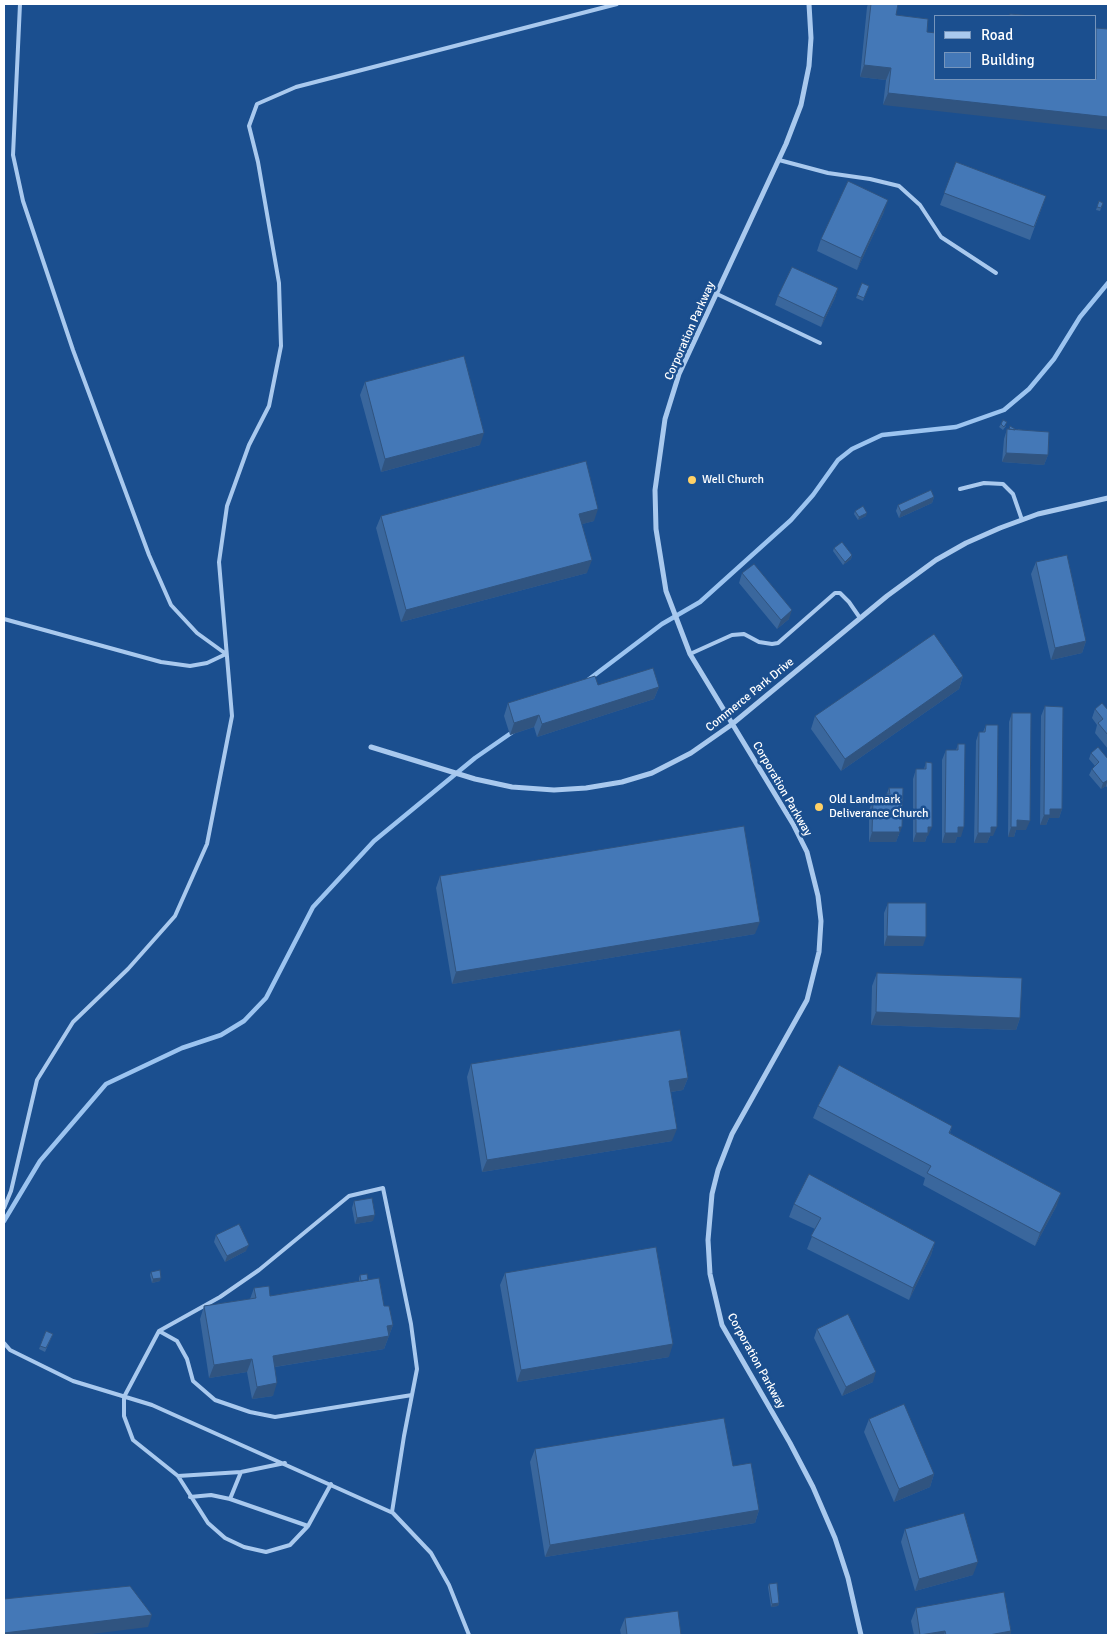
<!DOCTYPE html>
<html>
<head>
<meta charset="utf-8">
<style>
  body { margin:0 }
  #map { position:relative; width:1112px; height:1639px; overflow:hidden; background:#1b4f8f; font-family:Signika,sans-serif }
  canvas { display:block }
  .frame { position:absolute; inset:0; border:5px solid #fff; pointer-events:none }
  .legend { position:absolute; left:934px; top:15px; width:162px; height:65px; box-sizing:border-box; background:#1b4f8f; border:1px solid #7695bc; margin:0; padding:6px 9px; list-style:none; font-size:15px; color:#fff }
  .legend li { display:flex; align-items:center; gap:10px; height:25px }
  .legend b { width:25px; border:1px solid #7695bc }
</style>
</head>
<body>
<div id="map">
<canvas width="1112" height="1639"></canvas>
<div class="frame"></div>
<ul class="legend">
<li><b style="height:6px;background:#a9c9ee"></b>Road</li>
<li><b style="height:14px;background:#4478b7"></b>Building</li>
</ul>
</div>
<script>
const ctx = document.querySelector('canvas').getContext('2d');
ctx.lineJoin = 'round';
function toPath(rows) {
  const path = new Path2D();
  for (const r of rows) {
    path.moveTo(r[0], r[1]);
    for (let i = 2; i < r.length; i += 2) path.lineTo(r[i], r[i + 1]);
  }
  return path;
}
function trace(path, color, width, dash) {
  ctx.strokeStyle = color;
  ctx.lineWidth = width;
  ctx.lineCap = dash ? 'butt' : 'round';
  ctx.setLineDash(dash || []);
  ctx.stroke(path);
}
function fillPath(path, color) {
  ctx.fillStyle = color;
  ctx.fill(path, 'evenodd');
}
function drawText(font, color, halo, rows, align = 'center') {
  ctx.font = font + ' Signika,sans-serif';
  ctx.lineWidth = 5;
  ctx.setLineDash([]);
  ctx.textBaseline = 'middle';
  ctx.strokeStyle = halo;
  ctx.fillStyle = color;
  for (const [text, x, y, turn = 0] of rows) {
    ctx.save();
    ctx.translate(x, y);
    ctx.rotate((+turn || 0) * Math.PI / 180);
    ctx.textAlign = isNaN(turn) ? turn : align;
    if (halo) ctx.strokeText(text, 0, 0);
    ctx.fillText(text, 0, 0);
    ctx.restore();
  }
}
trace(toPath([
  [588,680,662,624,700,602,791,520,813,495,838,460,852,449,882,435,956,427,1004,410,1029,389,1054,359,1080,317,1108,283],
  [4,1221,40,1161,106,1084,182,1048,221,1035,244,1021,266,998,313,907,374,841,475,758,514,731]
]), '#9cc4f0', 4.5);
trace(toPath([
  [779,160,828,173,870,179,899,186,920,205,941,237,996,273],
  [717,294,820,343],
  [960,489,984,483,1003,484,1013,494,1022,520],
  [4,619,161,662,190,666,207,663,226,654,197,633,171,605,149,555,73,350,23,201,13,155,20,4],
  [690,654,732,635,744,634,759,642,772,644,778,643,835,593,840,593,849,602,860,618],
  [4,1208,11,1191,37,1080,73,1022,128,969,175,916,207,844,232,716,219,562,227,506,249,445,269,406,281,346,279,283,258,162,249,126,257,104,296,87,617,4],
  [159,1331,220,1297,259,1270,349,1196,383,1188,411,1324,417,1369,404,1436,392,1512],
  [4,1343,10,1350,73,1381,152,1405,393,1513,431,1553,449,1585,469,1635],
  [178,1476,241,1472,285,1463],
  [331,1484,308,1526,290,1545,266,1552,244,1547,225,1538,208,1523,178,1476,133,1440,124,1416,124,1397,159,1331,177,1341,187,1359,193,1381,215,1400,250,1412,275,1417,412,1395],
  [190,1497,211,1495,230,1499,308,1526],
  [230,1499,241,1472]
]), '#a9c9ee', 4);
trace(toPath([
  [809,4,811,38,809,66,801,105,786,144,679,374,665,419,655,490,656,529,666,591,690,654,793,824,807,852,818,896,821,921,819,952,807,1000,732,1134,718,1170,712,1194,708,1240,710,1274,722,1325,790,1443,813,1487,835,1538,848,1578,861,1635],
  [371,747,475,779,512,787,554,790,586,788,622,782,652,773,691,753,731,725,887,596,936,560,966,543,1000,528,1038,514,1108,498]
]), '#a9c9ee', 5);
fillPath(toPath([
  [868,4,898,4,896,15,928,19,883,105,886,80,860,77,867,7],
  [956,162,1046,196,1030,240,940,205],
  [1099,201,1103,203,1100,211,1096,210],
  [884,212,857,270,817,251,821,239],
  [862,283,869,286,863,301,856,298],
  [838,288,835,298,821,327,775,305,778,296],
  [365,382,480,445,381,472,360,395],
  [1001,424,1006,426,1003,430,999,427],
  [1007,429,1018,430,1018,429,1022,430,1048,455,1044,465,1002,462,1004,439],
  [934,497,932,503,899,518,896,511,898,505],
  [855,511,866,516,858,520,854,514],
  [381,516,594,521,582,524,587,573,401,622,376,528],
  [834,548,852,555,851,559,843,565,833,551],
  [1036,562,1086,641,1082,653,1051,660,1031,574],
  [742,573,789,619,777,629,739,583],
  [963,676,959,689,841,771,811,729,815,716],
  [598,685,659,687,654,699,537,737,534,727,510,735,504,716,508,703],
  [1045,706,1062,809,1059,818,1049,818,1046,825,1040,825,1041,716],
  [1095,709,1108,710,1108,749,1095,733,1097,725,1092,718],
  [1012,713,1026,830,1016,830,1014,837,1008,837,1009,722],
  [986,725,993,836,990,836,987,843,974,843,976,741,979,732,983,732],
  [958,744,961,837,957,837,955,843,942,843,942,760,946,750,956,750],
  [1091,753,1108,759,1108,789,1106,786,1101,789,1089,775,1092,769,1095,766,1089,759],
  [926,762,928,836,927,836,925,842,913,842,913,779,916,769,924,769],
  [889,788,899,836,898,836,896,842,869,842,869,810,873,800,884,801],
  [440,876,755,934,452,984,436,888],
  [888,903,923,946,884,946,884,913],
  [877,973,1020,1018,1016,1030,871,1025,872,986],
  [471,1064,688,1078,683,1090,671,1092,672,1141,482,1172,467,1077],
  [818,1106,952,1126,950,1133,1057,1205,1035,1246,923,1185,925,1178,813,1118],
  [354,1201,373,1221,355,1224,352,1208],
  [794,1204,935,1242,931,1255,909,1300,807,1249,815,1229,789,1217],
  [216,1235,246,1251,225,1262,214,1242],
  [151,1272,160,1281,152,1283,150,1275],
  [505,1273,669,1357,517,1382,500,1285],
  [360,1275,368,1280,384,1306,393,1325,384,1349,275,1367,273,1396,252,1399,247,1372,209,1378,200,1319,204,1306,250,1299,254,1288,270,1296,359,1281,359,1278],
  [817,1329,873,1382,842,1396,814,1338],
  [46,1331,53,1334,45,1352,39,1349],
  [869,1419,934,1474,930,1487,894,1502,864,1432],
  [535,1449,759,1510,755,1523,545,1557,530,1462],
  [905,1529,973,1575,915,1591,901,1542],
  [769,1584,779,1603,778,1606,771,1607,768,1587],
  [916,1608,1011,1631,1010,1635,914,1635,911,1621],
  [625,1618,681,1635,621,1635,620,1630]
]), '#3a679d');
fillPath(toPath([
  [864,65,891,68,886,80,860,77],
  [888,93,1108,117,1108,130,883,105],
  [888,200,884,212,857,270,861,258],
  [838,288,835,298,821,327,824,318],
  [484,433,480,445,381,472,385,459],
  [1006,453,1048,455,1044,465,1002,462],
  [934,497,932,503,899,518,901,512],
  [598,509,594,521,575,526,579,514],
  [867,513,866,516,858,520,859,517],
  [852,555,851,559,843,565,845,562],
  [592,560,587,573,401,622,406,610],
  [792,610,789,619,777,629,781,620],
  [1086,641,1082,653,1051,660,1055,648],
  [963,676,959,689,841,771,845,759],
  [659,687,654,699,537,737,542,724],
  [539,715,534,727,510,735,514,723],
  [1108,779,1106,786,1101,789,1103,783],
  [1050,809,1062,809,1059,818,1049,818,1046,825,1040,825,1044,815],
  [1017,820,1030,821,1026,830,1016,830,1014,837,1008,837,1011,827],
  [899,827,902,827,896,842,869,842,872,832],
  [928,827,932,827,928,836,927,836,925,842,913,842,916,833],
  [958,827,964,827,961,837,957,837,955,843,942,843,945,833],
  [991,827,997,827,993,836,990,836,987,843,974,843,978,833],
  [760,922,755,934,452,984,456,972],
  [887,936,926,937,923,946,884,946],
  [876,1012,1020,1018,1016,1030,871,1025],
  [688,1078,683,1090,664,1093,669,1081],
  [677,1129,672,1141,482,1172,487,1160],
  [1061,1193,1057,1205,1035,1246,1040,1233],
  [375,1215,373,1221,355,1224,357,1218],
  [935,1242,931,1255,909,1300,913,1288],
  [249,1245,246,1251,225,1262,227,1256],
  [161,1278,160,1281,152,1283,153,1279],
  [393,1325,384,1349,268,1368,273,1356,387,1326],
  [673,1344,669,1357,517,1382,521,1370],
  [252,1359,247,1372,209,1378,214,1365],
  [876,1372,873,1382,842,1396,846,1387],
  [277,1383,273,1396,252,1399,257,1387],
  [934,1474,930,1487,894,1502,899,1489],
  [759,1510,755,1523,545,1557,550,1545],
  [978,1562,973,1575,915,1591,919,1579],
  [779,1603,778,1606,771,1607,772,1604],
  [152,1615,148,1627,84,1635,4,1635,4,1633],
  [945,1631,944,1635,920,1635],
  [1011,1631,1010,1635,989,1635]
]), '#305480');
const building = toPath([
  [871,4,898,4,896,15,928,19,927,32,936,33,936,79,1096,79,1096,28,1108,29,1108,117,888,93,891,68,864,65,871,4],
  [1010,14,1031,16,1010,16,1010,14],
  [956,162,1046,196,1034,227,944,193,956,162],
  [848,181,888,200,861,258,821,239,848,181],
  [1099,201,1103,203,1101,208,1097,207,1099,201],
  [792,267,838,288,824,318,778,296,792,267],
  [862,283,869,286,864,298,857,295,862,283],
  [464,356,484,433,385,459,365,382,464,356],
  [1003,420,1007,422,1004,427,1001,424,1003,420],
  [1010,426,1015,429,1015,430,1009,429,1010,426],
  [1007,429,1049,432,1048,455,1006,453,1007,429],
  [586,461,598,509,579,514,592,560,406,610,381,516,586,461],
  [931,490,934,497,901,512,898,505,931,490],
  [863,506,867,513,859,517,855,511,863,506],
  [842,542,852,555,845,562,834,548,842,542],
  [1067,555,1086,641,1055,648,1036,562,1067,555],
  [754,564,792,610,781,620,742,573,754,564],
  [934,634,963,676,845,759,815,716,934,634],
  [653,668,659,687,542,724,539,715,514,723,508,703,595,676,598,685,653,668],
  [1102,703,1108,710,1108,735,1098,723,1103,719,1095,709,1102,703],
  [1045,706,1063,707,1062,809,1050,809,1050,815,1044,815,1045,706],
  [1012,713,1031,713,1030,821,1017,820,1017,827,1011,827,1012,713],
  [986,725,998,725,997,827,991,827,991,833,978,833,979,732,985,732,986,725],
  [958,744,965,744,964,827,958,827,958,833,945,833,946,750,958,750,958,744],
  [1098,747,1108,759,1108,780,1103,783,1092,769,1099,762,1091,753,1098,747],
  [926,762,932,763,932,827,928,827,928,833,916,833,916,769,926,769,926,762],
  [889,788,903,788,902,827,899,827,900,832,872,832,873,800,886,801,886,794,890,794,889,788],
  [744,826,760,922,456,972,440,876,744,826],
  [888,903,926,903,926,937,887,936,888,903],
  [877,973,1022,978,1020,1018,876,1012,877,973],
  [680,1030,688,1078,669,1081,677,1129,487,1160,471,1064,680,1030],
  [839,1065,952,1126,949,1133,1061,1193,1040,1233,927,1173,931,1166,818,1106,839,1065],
  [809,1174,935,1242,913,1288,811,1236,821,1218,794,1204,809,1174],
  [372,1198,375,1215,357,1218,354,1201,372,1198],
  [239,1224,249,1245,227,1256,216,1235,239,1224],
  [656,1247,673,1344,521,1370,505,1273,656,1247],
  [160,1270,161,1278,153,1279,151,1272,160,1270],
  [367,1274,368,1280,361,1281,360,1275,367,1274],
  [379,1278,384,1306,389,1306,393,1325,387,1326,389,1336,273,1356,277,1383,257,1387,252,1359,214,1365,204,1306,256,1298,254,1288,269,1286,270,1296,379,1278],
  [848,1314,876,1372,846,1387,817,1329,848,1314],
  [46,1331,53,1334,46,1348,40,1346,46,1331],
  [904,1404,934,1474,899,1489,869,1419,904,1404],
  [724,1418,733,1466,751,1463,759,1510,550,1545,535,1449,724,1418],
  [964,1513,978,1562,919,1579,905,1529,964,1513],
  [777,1583,779,1603,772,1604,769,1584,777,1583],
  [130,1586,152,1615,4,1633,4,1599,130,1586],
  [1004,1592,1011,1631,989,1635,946,1635,945,1631,920,1635,916,1608,1004,1592],
  [678,1611,681,1635,627,1635,625,1618,678,1611]
]);
fillPath(building, '#4478b7');
trace(building, '#305480', 1);
for (const [x, y, r, color] of [
  [692,480,5,"#ffd166"],
  [819,807,5,"#ffd166"]
]) {
  const dot = new Path2D();
  dot.arc(x, y, r, 0, 2 * Math.PI);
  ctx.fillStyle = color;
  ctx.fill(dot);
  trace(dot, '#1b4f8f', 2);
}
drawText('12px', '#fff', '#1b4f8f', [
  ["Corporation Parkway",690,331,-66],
  ["Commerce Park Drive",750,695,-39],
  ["Corporation Parkway",782,789,60],
  ["Corporation Parkway",756,1361,61]
]);
drawText('12px', '#fff', '#1b4f8f', [
  ["Well Church",702,480],
  ["Old Landmark",829,800],
  ["Deliverance Church",829,814]
], 'left');
</script>
</body>
</html>
